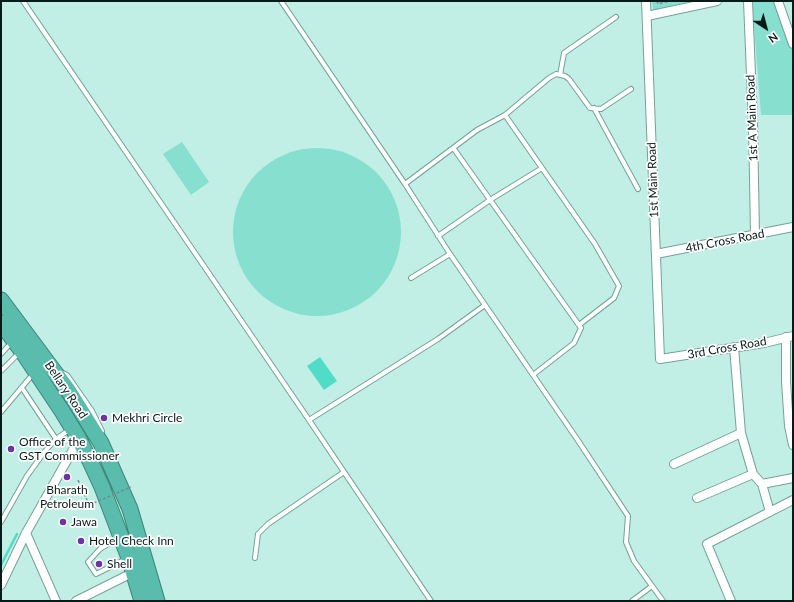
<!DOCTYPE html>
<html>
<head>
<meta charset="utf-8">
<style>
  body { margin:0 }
  #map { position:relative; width:794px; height:602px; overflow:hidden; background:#c1efe5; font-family:Lato,sans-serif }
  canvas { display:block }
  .frame { position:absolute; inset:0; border:2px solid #091b18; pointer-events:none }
  .north { position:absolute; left:746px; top:8px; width:40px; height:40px; -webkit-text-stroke:3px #fff; paint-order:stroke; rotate:144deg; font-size:11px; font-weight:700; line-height:16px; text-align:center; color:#091b18 }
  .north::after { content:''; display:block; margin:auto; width:14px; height:18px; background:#091b18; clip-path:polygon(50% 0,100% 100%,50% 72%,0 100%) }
</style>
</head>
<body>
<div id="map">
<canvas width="794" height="602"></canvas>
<div class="frame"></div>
<div class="north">N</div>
</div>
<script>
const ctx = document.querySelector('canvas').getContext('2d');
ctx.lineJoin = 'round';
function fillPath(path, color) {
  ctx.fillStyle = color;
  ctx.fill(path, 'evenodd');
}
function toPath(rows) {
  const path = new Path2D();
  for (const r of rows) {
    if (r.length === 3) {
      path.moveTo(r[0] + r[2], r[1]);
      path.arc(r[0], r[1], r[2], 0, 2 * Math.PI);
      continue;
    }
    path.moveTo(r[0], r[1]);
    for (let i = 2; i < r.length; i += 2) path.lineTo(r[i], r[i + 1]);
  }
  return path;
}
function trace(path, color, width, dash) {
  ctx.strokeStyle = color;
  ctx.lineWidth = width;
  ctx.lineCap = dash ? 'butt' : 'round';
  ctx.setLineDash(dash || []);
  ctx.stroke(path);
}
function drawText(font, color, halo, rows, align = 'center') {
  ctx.font = font + ' Lato,sans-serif';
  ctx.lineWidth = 3.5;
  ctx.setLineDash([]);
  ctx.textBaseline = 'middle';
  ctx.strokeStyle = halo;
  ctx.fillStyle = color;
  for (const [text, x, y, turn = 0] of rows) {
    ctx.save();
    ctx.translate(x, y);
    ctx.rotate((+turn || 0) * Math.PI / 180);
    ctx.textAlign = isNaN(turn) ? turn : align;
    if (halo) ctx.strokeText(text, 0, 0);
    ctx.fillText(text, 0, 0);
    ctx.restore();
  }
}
fillPath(toPath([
  [652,1,693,1,653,10],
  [752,1,776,1,793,53,793,115,761,115],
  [182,142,209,182,191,195,163,154],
  [317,232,84]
]), '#86dfcf');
fillPath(toPath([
  [320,357,337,381,324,390,307,366]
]), '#51dcc8');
trace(toPath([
  [1,565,17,534]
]), '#51dcc8', 2.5);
const lane = toPath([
  [23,1,309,420,431,601],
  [281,1,405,184,477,130,505,115,549,78,556,74,565,76,569,79,590,108,601,109,631,89],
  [560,75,564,53,616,17],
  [594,108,638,189],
  [505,115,595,244,619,286,614,298,579,325],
  [454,149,581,328,574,343,533,375],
  [405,184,450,254,577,439,628,516,626,542,634,561,663,601],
  [438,236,490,200,542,168],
  [411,278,450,254],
  [1,354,12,342],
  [1,371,19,353],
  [61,372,67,375,92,411,102,431],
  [22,388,56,439,69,430],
  [1,412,33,374],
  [309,420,438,339,485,305],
  [1,522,27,476,45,451,56,439],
  [118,538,100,549,88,562,96,574,126,559],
  [255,558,258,534,268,524,344,472],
  [632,601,652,586]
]);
const street = toPath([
  [646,1,660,359,764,343,793,336],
  [748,1,753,124,755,235],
  [778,1,793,44],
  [647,16,717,1],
  [656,254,793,227],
  [786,337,786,382,789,426,793,445],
  [734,347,741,433,753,474,762,484,770,512],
  [674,464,741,433],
  [762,484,793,478],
  [697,498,753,474],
  [26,533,56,601],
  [1,585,26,533,79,439],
  [76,601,132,573],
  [731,601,707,544,793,500]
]);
const highway = toPath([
  [1,300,68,390,101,443,130,509,157,601],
  [1,323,24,354,62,411,79,439,90,461,102,487,129,558,142,601]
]);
trace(lane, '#75a198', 6);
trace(street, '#75a198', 10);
trace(highway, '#3e8479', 17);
trace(toPath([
  [657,1,658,4,670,1],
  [78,480,90,507]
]), '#6e9089', 1.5, [3, 2]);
trace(lane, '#fff', 4);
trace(street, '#fff', 8);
trace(highway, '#5abcad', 15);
trace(toPath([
  [89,505,131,487]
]), '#6e9089', 1.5, [3, 2]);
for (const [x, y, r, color] of [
  [104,418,4,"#6d32a8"],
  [11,449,4,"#6d32a8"],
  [67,477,4,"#6d32a8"],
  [63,522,4,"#6d32a8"],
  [81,541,4,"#6d32a8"],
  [99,564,4,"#6d32a8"]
]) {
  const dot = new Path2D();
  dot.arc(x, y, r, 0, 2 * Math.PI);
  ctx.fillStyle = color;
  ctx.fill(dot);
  trace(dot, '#fff', 1.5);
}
drawText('12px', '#091b18', '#fff', [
  ["1st A Main Road",752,118,-92],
  ["1st Main Road",653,180,-92],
  ["4th Cross Road",725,241,-11],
  ["3rd Cross Road",727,348,-10],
  ["Bellary Road",66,390,56]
]);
drawText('12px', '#091b18', '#fff', [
  ["Mekhri Circle",112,418],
  ["Office of the",19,442],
  ["GST Commissioner",19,456],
  ["Bharath",67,490,"center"],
  ["Petroleum",67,504,"center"],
  ["Jawa",71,522],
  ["Hotel Check Inn",89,541],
  ["Shell",107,564]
], 'left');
</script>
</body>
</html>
